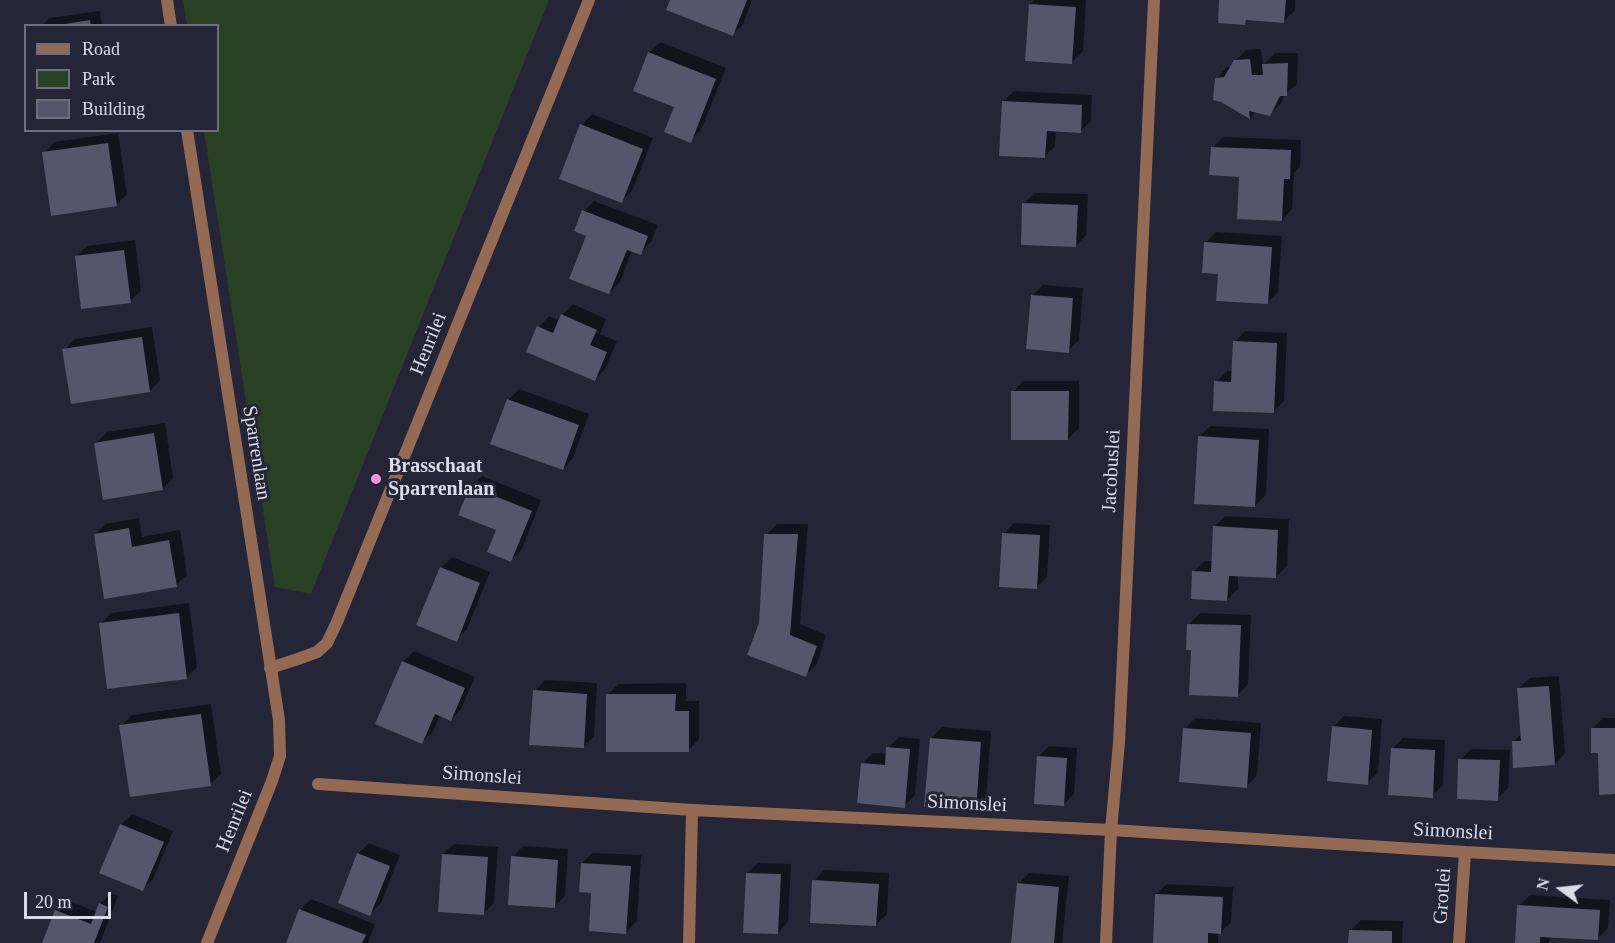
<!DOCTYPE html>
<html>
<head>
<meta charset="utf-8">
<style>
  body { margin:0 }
  #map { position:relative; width:1615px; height:943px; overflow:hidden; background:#252538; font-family:Georgia,serif }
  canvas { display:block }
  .legend { position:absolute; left:24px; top:24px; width:195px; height:108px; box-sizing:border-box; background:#252538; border:2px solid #6e6e7e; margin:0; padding:8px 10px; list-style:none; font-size:18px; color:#dbdbe8 }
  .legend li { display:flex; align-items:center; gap:12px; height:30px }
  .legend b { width:30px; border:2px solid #6e6e7e }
  .north { position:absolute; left:1531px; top:859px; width:60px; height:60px; -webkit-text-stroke:4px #252538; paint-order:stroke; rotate:285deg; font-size:16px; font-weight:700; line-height:24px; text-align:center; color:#dbdbe8 }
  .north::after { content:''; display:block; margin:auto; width:21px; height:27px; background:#dbdbe8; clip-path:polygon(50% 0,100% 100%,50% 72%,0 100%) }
  .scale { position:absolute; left:24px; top:892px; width:87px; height:27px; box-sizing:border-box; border:3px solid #dbdbe8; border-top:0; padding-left:8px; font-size:18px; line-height:21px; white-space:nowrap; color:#dbdbe8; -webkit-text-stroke:4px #252538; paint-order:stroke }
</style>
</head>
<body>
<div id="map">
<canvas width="1615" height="943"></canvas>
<ul class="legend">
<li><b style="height:8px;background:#946a55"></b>Road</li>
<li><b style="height:16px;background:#2a4024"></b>Park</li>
<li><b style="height:16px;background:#55556b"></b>Building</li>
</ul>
<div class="north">N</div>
<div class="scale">20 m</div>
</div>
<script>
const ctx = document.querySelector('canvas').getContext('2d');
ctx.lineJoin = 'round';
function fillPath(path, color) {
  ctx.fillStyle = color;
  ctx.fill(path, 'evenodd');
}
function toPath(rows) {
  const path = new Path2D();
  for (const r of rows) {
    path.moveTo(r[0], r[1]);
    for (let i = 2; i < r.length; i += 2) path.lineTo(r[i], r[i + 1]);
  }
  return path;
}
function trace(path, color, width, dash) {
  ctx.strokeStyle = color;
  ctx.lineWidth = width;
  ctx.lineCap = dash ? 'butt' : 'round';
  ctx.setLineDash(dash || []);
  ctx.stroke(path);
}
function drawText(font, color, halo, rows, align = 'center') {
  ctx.font = font + ' Georgia,serif';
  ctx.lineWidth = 6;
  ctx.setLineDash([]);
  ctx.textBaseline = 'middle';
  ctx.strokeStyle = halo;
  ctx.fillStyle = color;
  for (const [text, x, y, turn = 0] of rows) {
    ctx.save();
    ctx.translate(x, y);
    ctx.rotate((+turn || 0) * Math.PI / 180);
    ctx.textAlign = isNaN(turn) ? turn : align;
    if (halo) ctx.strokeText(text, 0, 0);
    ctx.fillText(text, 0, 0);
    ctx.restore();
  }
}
fillPath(toPath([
  [183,0,549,0,311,594,275,587,204,131,218,130,218,26,187,25]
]), '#2a4024');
fillPath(toPath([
  [672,0,752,0,743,24,732,35],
  [1034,0,1086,0,1083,51,1072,62,1030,4],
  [1221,0,1295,0,1295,10,1284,21,1249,19,1245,23],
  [100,11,102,26,42,26,49,18],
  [660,42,726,68,701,130,690,141,676,106,649,53],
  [1261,49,1263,65,1275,53,1298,53,1297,84,1285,94,1281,103,1270,114,1256,111,1250,118,1217,78,1227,67,1232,67,1235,61,1246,50],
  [1014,91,1092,95,1091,121,1080,132,1056,130,1055,146,1044,157,1004,101],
  [592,114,653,138,632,191,621,201,582,125],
  [118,133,127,194,116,205,44,153,54,142],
  [1223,137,1301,140,1300,167,1294,173,1292,209,1282,220,1212,148],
  [1034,193,1088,194,1086,235,1076,246,1024,204],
  [594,201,658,225,651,242,640,253,632,250,620,282,609,293,588,235,584,211],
  [1216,232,1282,236,1278,292,1267,303,1219,273,1205,243],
  [135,240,141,291,130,301,76,257,87,246],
  [1043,285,1083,288,1079,340,1068,351,1032,296],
  [573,304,606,319,600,334,617,341,605,369,595,380,539,327,549,316,560,321,562,315],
  [152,327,160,380,150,391,64,350,75,339],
  [1245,331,1287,333,1284,401,1273,412,1216,382,1227,371,1233,371,1235,342],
  [1023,381,1079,381,1079,428,1068,439,1013,392],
  [519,389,589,414,573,458,563,469,508,400],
  [165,423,173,478,163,489,96,443,107,432],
  [1210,426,1269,429,1266,495,1255,506,1199,437],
  [482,476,541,500,522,549,511,560,498,529,471,487],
  [1225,516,1289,519,1287,566,1276,577,1238,575,1238,589,1227,600,1194,571,1205,561,1213,561,1214,527],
  [139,518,142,537,180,530,187,575,176,585,95,534,106,524],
  [1014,523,1050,525,1047,577,1036,588,1004,534],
  [777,524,808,524,800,624,826,635,817,664,806,675,761,623,766,535],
  [452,557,490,572,467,629,456,640,441,568],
  [189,603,197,667,186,678,100,624,111,613],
  [1200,613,1251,615,1248,684,1238,695,1192,649,1189,624],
  [414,651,475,677,461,709,451,720,440,715,433,732,422,742,377,723,403,662],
  [1559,676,1565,753,1555,764,1513,742,1522,733,1519,688,1530,678],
  [545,680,597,683,594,736,583,747,535,691],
  [686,683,686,701,699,701,699,739,689,750,608,694,618,684],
  [211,704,221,774,210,784,121,726,132,715],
  [1344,716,1382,719,1378,772,1367,783,1333,727],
  [1195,718,1261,723,1257,775,1247,786,1185,729],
  [1603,718,1615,718,1615,793,1592,729],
  [942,727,991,731,986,799,975,810,931,738],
  [899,737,920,739,915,795,904,806,862,764,873,753,887,754,888,748],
  [1403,738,1445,740,1443,785,1432,796,1392,749],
  [1049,746,1077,748,1074,794,1063,805,1038,757],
  [1471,749,1510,750,1508,788,1497,799,1460,760],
  [132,814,173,831,153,879,143,889,121,825],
  [369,843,400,855,381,903,370,914,358,854],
  [454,844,498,847,494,903,483,914,443,854],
  [523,846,568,849,565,896,554,907,513,857],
  [593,853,641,855,637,921,626,932,593,891,582,863],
  [758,863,791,864,788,922,778,933,747,873],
  [824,870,889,873,887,914,876,924,814,881],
  [1029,873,1069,876,1062,943,1013,943,1018,884],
  [1167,884,1233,887,1231,922,1220,933,1218,933,1218,943,1154,943,1156,894],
  [111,893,118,896,100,943,43,943,56,911,67,900,97,912,100,904],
  [1530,895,1610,900,1608,928,1597,939,1550,936,1549,943,1516,943,1519,906],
  [311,899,375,924,368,943,288,943,300,910],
  [1361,920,1403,921,1402,943,1350,943,1350,931]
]), '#0007');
fillPath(toPath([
  [670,0,747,0,733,36,666,10],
  [1219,0,1286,0,1284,23,1246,20,1245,25,1218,23],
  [1029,4,1076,7,1072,64,1025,61],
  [90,20,91,26,65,26,65,24],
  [648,52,716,79,691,143,664,132,674,107,633,91],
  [1250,59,1252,75,1263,75,1262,64,1288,63,1287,96,1280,96,1270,116,1249,111,1250,119,1221,102,1213,100,1215,78,1224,77,1234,60],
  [1002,101,1082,105,1081,133,1047,131,1045,158,999,156],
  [580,124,643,149,622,203,559,179],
  [108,143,117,206,51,216,42,152],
  [1211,147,1291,150,1290,179,1284,179,1282,221,1237,219,1239,177,1209,175],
  [1022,203,1078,205,1076,247,1021,245],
  [582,210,648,236,641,255,627,250,609,294,569,279,586,236,574,231],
  [1204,242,1272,247,1268,304,1216,301,1218,274,1202,273],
  [124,250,131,303,81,309,75,256],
  [1031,295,1073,298,1069,353,1026,349],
  [561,314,597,330,590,345,607,352,595,381,526,352,537,326,553,333],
  [142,337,150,392,71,404,62,349],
  [1233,341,1277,343,1274,413,1213,411,1214,381,1231,382],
  [1011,391,1069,391,1068,440,1011,440],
  [507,399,579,425,563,470,490,444],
  [154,433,163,490,103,500,94,443],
  [1198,436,1259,440,1255,507,1194,504],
  [470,486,532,511,511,562,487,552,496,530,458,515],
  [1213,526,1278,530,1276,578,1229,576,1227,601,1191,599,1192,571,1211,572],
  [129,528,132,547,169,540,177,587,104,599,94,534],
  [1002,533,1040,535,1037,589,999,587],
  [764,534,798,534,790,635,817,646,806,677,747,655,759,623],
  [440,567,480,583,457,642,416,625],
  [179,613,187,679,107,689,99,623],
  [1187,624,1241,625,1238,697,1189,695,1191,650,1186,650],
  [402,661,465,688,451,721,435,714,422,744,375,724],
  [1549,686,1555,765,1513,768,1512,741,1521,741,1517,688],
  [533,690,587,694,584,748,529,745],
  [606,694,676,694,675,711,689,711,689,752,606,752],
  [201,714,211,786,130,797,119,725],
  [1332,726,1372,730,1368,785,1327,781],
  [1183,728,1251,733,1247,788,1179,782],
  [1591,728,1615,728,1615,794,1599,795,1598,753,1591,753],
  [930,738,981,742,976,811,924,807],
  [886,747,910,749,905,808,857,803,861,763,885,765],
  [1391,748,1435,750,1433,798,1388,795],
  [1037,756,1067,758,1064,806,1034,804],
  [1458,759,1500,760,1498,801,1457,799],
  [120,824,164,842,143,891,99,873],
  [357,853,390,866,370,916,338,903],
  [442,854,488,857,484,915,438,912],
  [511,856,558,860,555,908,508,905],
  [581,863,631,866,626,934,589,931,591,893,579,892],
  [746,873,781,874,778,934,743,933],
  [812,880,879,884,876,926,810,923],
  [1017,883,1059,887,1054,943,1011,943],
  [1155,894,1223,897,1221,934,1208,933,1208,943,1153,943],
  [99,903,108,907,94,943,42,943,55,910,91,924],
  [1517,905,1600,910,1598,940,1540,937,1540,943,1515,943],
  [299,909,366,935,362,943,286,943],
  [1349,930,1392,931,1392,943,1348,943]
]), '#55556b');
trace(toPath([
  [167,0,171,26],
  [187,130,279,720,280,756,272,781,207,943],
  [270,668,298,659,317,652,327,643,337,622,589,0],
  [318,784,692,810,1111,830,1465,852,1615,860],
  [689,943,692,810],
  [1106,943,1111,830,1119,743,1154,0],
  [1459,943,1465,852]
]), '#946a55', 12);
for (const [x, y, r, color] of [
  [376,479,6,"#f491d3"]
]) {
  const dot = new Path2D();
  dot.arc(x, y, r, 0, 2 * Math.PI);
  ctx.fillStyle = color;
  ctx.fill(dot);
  trace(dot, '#252538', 2);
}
drawText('20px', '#dbdbe8', '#252538', [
  ["Henrilei",429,344,-68],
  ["Sparrenlaan",256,453,81],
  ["Jacobuslei",1112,471,-87],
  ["Simonslei",482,776,4],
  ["Simonslei",967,804,3],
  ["Henrilei",235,821,-68],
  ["Simonslei",1453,832,3],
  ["Grotlei",1443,896,-86]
]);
drawText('bold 20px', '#dbdbe8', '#252538', [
  ["Brasschaat",388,467],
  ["Sparrenlaan",388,490]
], 'left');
</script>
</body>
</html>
